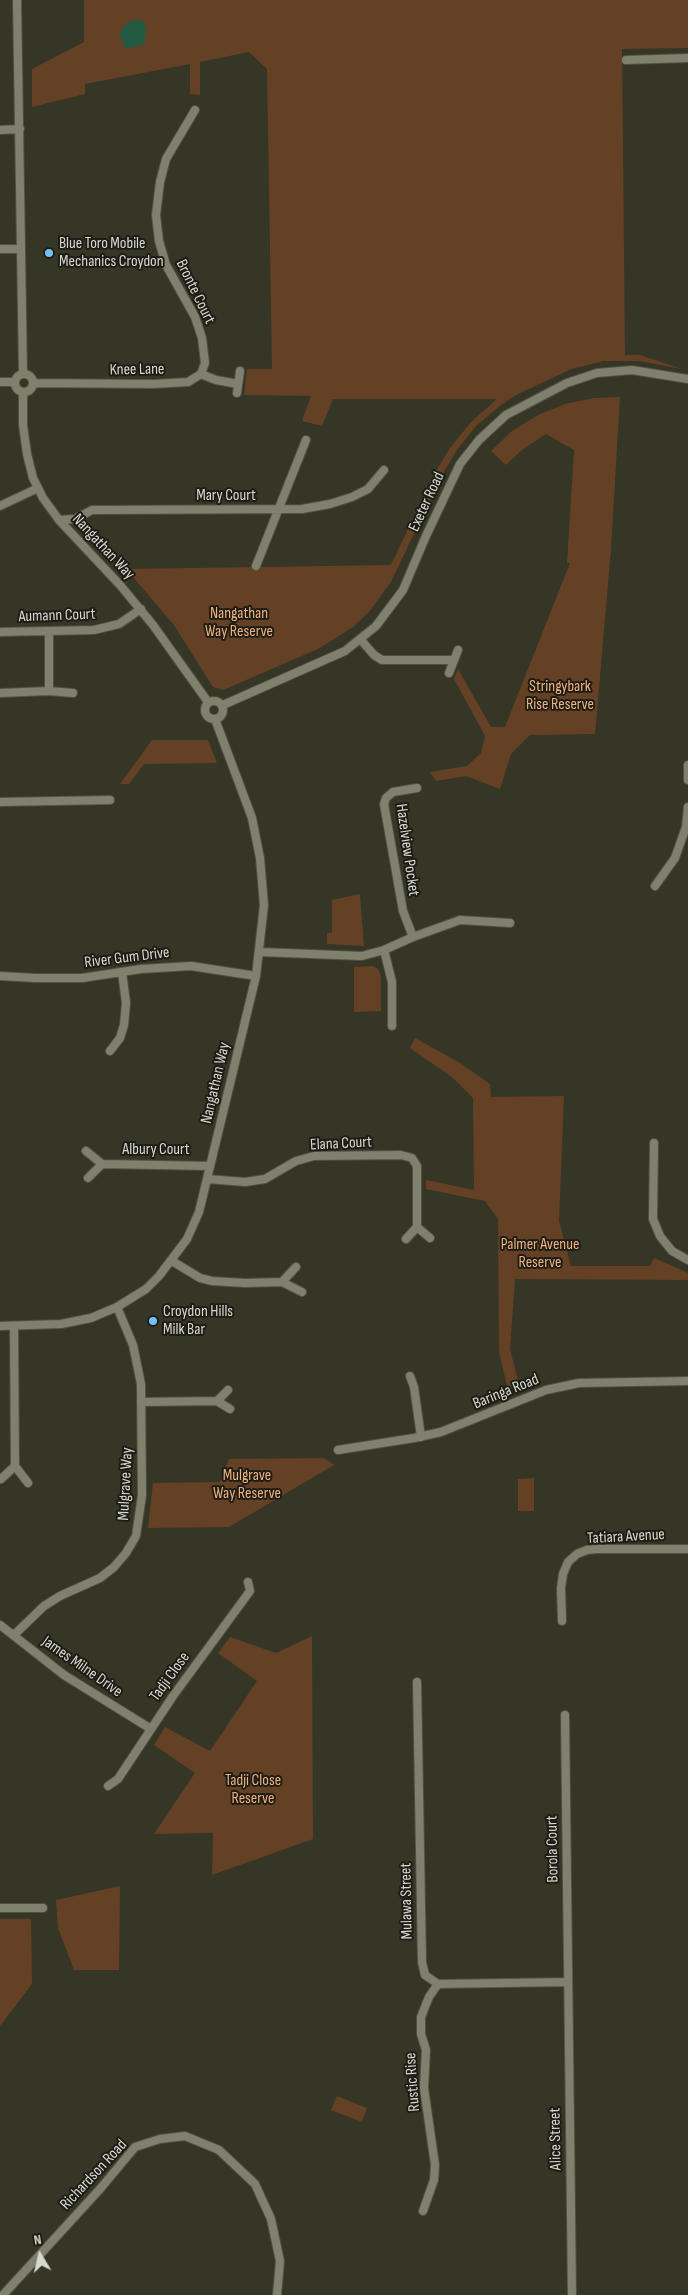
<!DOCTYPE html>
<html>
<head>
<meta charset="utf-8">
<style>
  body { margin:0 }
  #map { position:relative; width:688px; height:2295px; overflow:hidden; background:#353626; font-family:"Sofia Sans Condensed",sans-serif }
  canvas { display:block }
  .north { position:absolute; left:15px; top:2230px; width:50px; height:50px; -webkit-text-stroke:4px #1d1d16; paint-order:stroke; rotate:351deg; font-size:14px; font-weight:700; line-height:20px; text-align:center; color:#d8d9ce }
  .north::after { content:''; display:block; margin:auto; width:18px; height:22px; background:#d8d9ce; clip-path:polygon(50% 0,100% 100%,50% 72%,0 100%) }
</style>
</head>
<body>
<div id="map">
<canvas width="688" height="2295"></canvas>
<div class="north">N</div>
</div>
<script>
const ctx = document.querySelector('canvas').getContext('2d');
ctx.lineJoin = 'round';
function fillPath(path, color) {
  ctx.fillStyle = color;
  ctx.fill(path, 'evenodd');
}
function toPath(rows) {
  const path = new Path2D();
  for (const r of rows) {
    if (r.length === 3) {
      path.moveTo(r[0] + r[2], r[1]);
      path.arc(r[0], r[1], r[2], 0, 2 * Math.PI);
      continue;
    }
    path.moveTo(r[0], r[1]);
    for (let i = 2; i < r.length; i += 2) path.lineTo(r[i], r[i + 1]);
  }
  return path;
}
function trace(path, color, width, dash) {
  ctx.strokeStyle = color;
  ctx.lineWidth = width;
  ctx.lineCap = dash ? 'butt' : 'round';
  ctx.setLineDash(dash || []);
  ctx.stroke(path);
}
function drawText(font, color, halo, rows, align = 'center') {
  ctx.font = font + ' "Sofia Sans Condensed",sans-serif';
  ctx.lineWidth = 4;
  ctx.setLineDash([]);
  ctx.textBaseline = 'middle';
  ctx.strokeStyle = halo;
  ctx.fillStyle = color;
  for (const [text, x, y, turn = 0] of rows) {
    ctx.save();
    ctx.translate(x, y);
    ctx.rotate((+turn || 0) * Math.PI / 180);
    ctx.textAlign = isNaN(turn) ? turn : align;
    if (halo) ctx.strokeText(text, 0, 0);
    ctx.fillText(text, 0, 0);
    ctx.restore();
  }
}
fillPath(toPath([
  [84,0,688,0,688,48,622,49,625,355,640,355,682,369,639,361,604,361,571,369,514,396,501,405,476,426,456,451,440,479,391,582,369,612,353,627,318,649,223,690,213,687,174,625,126,569,391,565,433,476,450,448,471,422,497,399,333,399,322,426,302,421,311,396,244,395,247,369,272,369,267,69,249,52,200,62,200,95,190,94,190,64,85,84,85,94,32,107,32,69,84,42],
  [620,397,611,549,595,734,530,735,511,754,500,789,466,776,436,781,430,772,467,766,481,753,485,736,454,679,458,669,491,727,505,727,570,563,567,563,574,450,546,434,523,449,506,465,491,451,512,431,538,415,565,404,594,398],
  [152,740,208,740,217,763,144,764,129,784,120,784],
  [360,894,364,946,327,944,327,933,332,933,332,900],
  [373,966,378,969,381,976,381,1011,354,1012,354,967],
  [415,1038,460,1063,490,1084,491,1097,564,1096,559,1221,571,1266,650,1266,654,1258,688,1273,688,1280,515,1279,510,1349,519,1385,508,1390,499,1352,498,1219,485,1201,426,1189,426,1180,474,1190,473,1098,452,1077,410,1048],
  [324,1458,334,1465,229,1527,148,1528,153,1483,220,1482,229,1459],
  [534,1478,534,1511,518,1511,518,1479],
  [312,1636,313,1839,212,1875,213,1833,154,1834,195,1773,154,1745,165,1727,210,1751,257,1681,218,1653,230,1637,276,1653],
  [120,1886,119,1970,74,1970,58,1928,56,1900],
  [0,1919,31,1919,32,1984,0,2026],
  [337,2096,367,2108,362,2122,331,2110]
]), '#644125');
fillPath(toPath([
  [136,19,144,22,146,28,145,42,140,46,125,48,120,35,123,26]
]), '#235a42');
const minor = toPath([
  [17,0,23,374],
  [626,60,688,58],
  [195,110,166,159,160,182,156,215,159,241,166,265,195,317,202,338,205,363,201,374],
  [0,130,20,129],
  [0,249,20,249],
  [24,383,9],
  [0,382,14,382],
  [33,383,154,384,188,382,201,374,216,380,238,384],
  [23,392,23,425,27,454,33,478,43,498,59,520,120,585,153,625,208,702],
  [237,393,240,371],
  [0,506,38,488],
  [59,520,75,519,92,510,302,509,330,504,352,497,368,489,384,470],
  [256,566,306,440],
  [49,631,49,691],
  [0,632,94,630,119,624,141,609],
  [361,640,374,655,382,660,454,660],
  [449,673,458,650],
  [0,693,49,691,73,693],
  [214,710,9],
  [223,705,345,651,376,626,403,590,426,536,460,464,479,440,506,415,567,383,597,373,632,370,688,379],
  [688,765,688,780],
  [0,802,110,800],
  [655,886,675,858,686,827,688,807],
  [413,937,403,911,384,804,386,798,393,792,417,788],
  [384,950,392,982,392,1026],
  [260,952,362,956,384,950,413,937,460,920,510,923],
  [0,976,35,978,82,978,141,969,191,966,256,976],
  [110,1051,120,1038,124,1025,126,1003,122,972],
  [654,1143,653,1219,660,1236,672,1251,688,1260],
  [86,1151,102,1164,88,1178],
  [102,1164,210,1166],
  [207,1179,245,1182,265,1179,296,1161,314,1156,401,1155,412,1158,417,1166,417,1227],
  [406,1239,417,1227,430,1238],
  [172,1261,200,1278,212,1281,245,1283,282,1282],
  [296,1267,282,1282,302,1292],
  [0,1326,61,1324,91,1318,117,1307,146,1289,159,1276,187,1239,199,1212,256,976,264,905,260,858,252,818,215,719],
  [14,1326,15,1466],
  [410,1376,414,1387,421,1437],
  [228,1390,217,1401,230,1409],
  [141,1402,217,1401],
  [338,1450,414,1438,441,1432,546,1390,579,1383,688,1381],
  [1,1479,15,1466,28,1483],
  [562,1621,561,1588,563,1574,568,1562,577,1554,587,1550,597,1549,688,1549],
  [0,1625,64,1675,151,1729],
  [14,1635,44,1606,60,1596,100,1578,114,1567,126,1553,136,1536,142,1495,141,1384,133,1345,117,1307],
  [417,1682,422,1962,425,1975,438,1984,568,1982],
  [565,1715,572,2295],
  [108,1786,118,1779,173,1696,250,1591,248,1582],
  [0,1908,43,1908],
  [423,2211,434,2180,435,2165,424,2088,426,2050,421,2034,421,2017,429,1997,438,1984],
  [3,2295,100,2189,135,2147,160,2139,185,2136,219,2150,255,2184,271,2219,280,2261,277,2295]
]);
trace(minor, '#515244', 10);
trace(minor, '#7f806d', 8);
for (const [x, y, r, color] of [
  [49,253,5,"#72c1f5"],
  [153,1321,5,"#72c1f5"]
]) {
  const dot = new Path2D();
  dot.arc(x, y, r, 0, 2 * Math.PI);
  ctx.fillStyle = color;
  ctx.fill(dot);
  trace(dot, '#1d1d16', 2);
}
drawText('16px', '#d8d9ce', '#1d1d16', [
  ["Blue Toro Mobile",59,244],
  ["Mechanics Croydon",59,262],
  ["Croydon Hills",163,1312],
  ["Milk Bar",163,1330]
], 'left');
drawText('16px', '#d8d9ce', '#1d1d16', [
  ["Bronte Court",195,292,64],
  ["Knee Lane",137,370,-1],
  ["Mary Court",226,496],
  ["Exeter Road",427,502,-65],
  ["Nangathan Way",103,547,47],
  ["Aumann Court",57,616,-2],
  ["Hazelview Pocket",407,850,82],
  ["River Gum Drive",127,958,-7],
  ["Nangathan Way",216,1083,-77],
  ["Elana Court",341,1144,-3],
  ["Albury Court",156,1150],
  ["Baringa Road",506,1392,-22],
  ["Mulgrave Way",126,1484,-87],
  ["Tatiara Avenue",626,1537,-3],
  ["James Milne Drive",82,1667,35],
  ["Tadji Close",170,1677,-54],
  ["Borola Court",553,1849,-91],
  ["Mulawa Street",407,1901,-91],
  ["Rustic Rise",413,2082,-94],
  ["Alice Street",556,2139,-91],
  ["Richardson Road",94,2175,-47]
]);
drawText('16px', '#f2b17e', '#1d1d16', [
  ["Nangathan",239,614],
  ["Way Reserve",239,632],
  ["Stringybark",560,687],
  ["Rise Reserve",560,705],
  ["Palmer Avenue",540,1245],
  ["Reserve",540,1263],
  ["Mulgrave",247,1476],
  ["Way Reserve",247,1494],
  ["Tadji Close",253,1781],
  ["Reserve",253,1799]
]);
</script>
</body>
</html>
